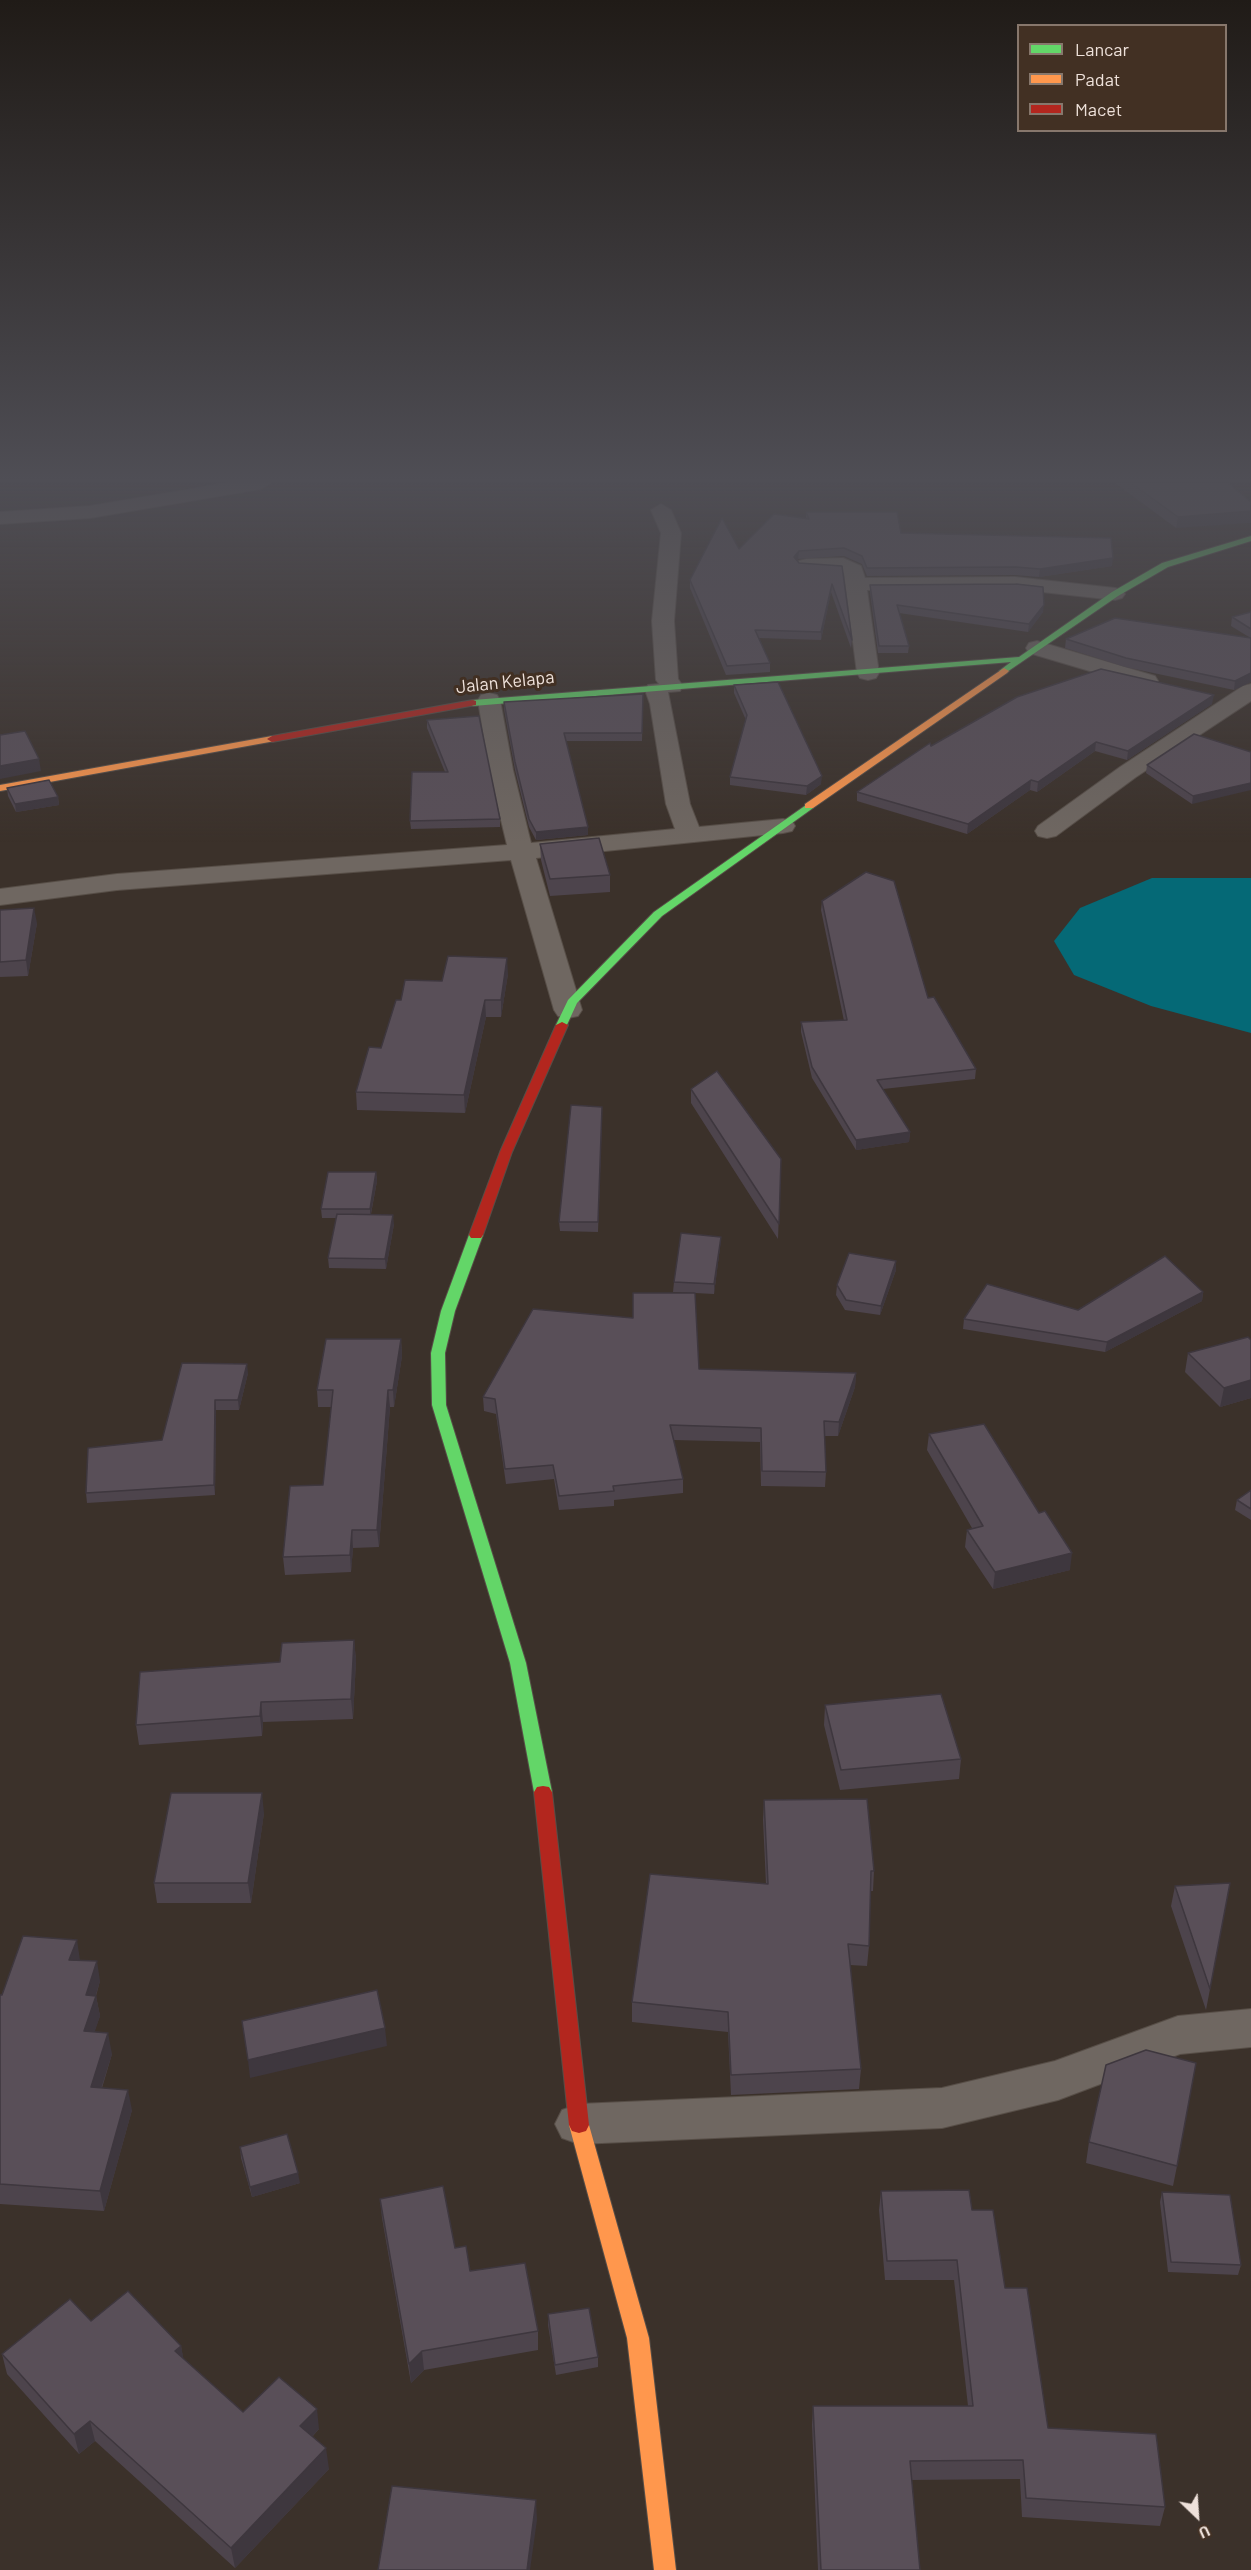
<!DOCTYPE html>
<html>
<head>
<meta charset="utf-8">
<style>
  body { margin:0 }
  #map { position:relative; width:1251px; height:2570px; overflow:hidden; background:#3b312a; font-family:Barlow,sans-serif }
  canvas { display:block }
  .legend { position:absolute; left:1017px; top:24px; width:210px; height:108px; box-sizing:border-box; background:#423023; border:2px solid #87776c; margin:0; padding:8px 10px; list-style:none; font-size:18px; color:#eee1da }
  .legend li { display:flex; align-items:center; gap:12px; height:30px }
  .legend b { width:30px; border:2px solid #87776c }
  .north { position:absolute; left:1167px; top:2486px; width:60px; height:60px; -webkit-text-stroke:4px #423023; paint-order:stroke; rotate:155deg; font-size:16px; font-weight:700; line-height:24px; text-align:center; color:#eee1da }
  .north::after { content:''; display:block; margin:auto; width:21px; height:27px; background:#eee1da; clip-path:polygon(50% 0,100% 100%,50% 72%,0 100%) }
</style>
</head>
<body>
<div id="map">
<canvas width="1251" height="2570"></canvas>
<ul class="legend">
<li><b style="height:8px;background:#63d668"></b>Lancar</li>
<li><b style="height:8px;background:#ff974d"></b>Padat</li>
<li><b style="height:8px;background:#b3261e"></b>Macet</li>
</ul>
<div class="north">U</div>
</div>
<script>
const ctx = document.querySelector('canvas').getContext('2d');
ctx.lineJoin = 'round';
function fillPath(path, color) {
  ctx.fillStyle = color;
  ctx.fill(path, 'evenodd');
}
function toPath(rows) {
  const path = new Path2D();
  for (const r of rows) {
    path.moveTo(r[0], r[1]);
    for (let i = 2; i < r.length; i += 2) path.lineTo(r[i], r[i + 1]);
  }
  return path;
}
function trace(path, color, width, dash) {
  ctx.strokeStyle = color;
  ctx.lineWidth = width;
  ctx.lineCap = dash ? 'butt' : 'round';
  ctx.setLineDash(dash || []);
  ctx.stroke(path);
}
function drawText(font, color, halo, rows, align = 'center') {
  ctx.font = font + ' Barlow,sans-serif';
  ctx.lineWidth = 6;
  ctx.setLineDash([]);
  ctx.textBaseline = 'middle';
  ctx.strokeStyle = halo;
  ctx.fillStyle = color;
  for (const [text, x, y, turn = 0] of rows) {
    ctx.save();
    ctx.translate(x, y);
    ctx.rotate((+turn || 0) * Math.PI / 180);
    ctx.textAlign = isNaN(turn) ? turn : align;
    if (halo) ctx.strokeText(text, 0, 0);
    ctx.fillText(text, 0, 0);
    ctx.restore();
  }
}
fillPath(toPath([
  [1152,878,1251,878,1251,1033,1151,1006,1074,975,1054,941,1080,908]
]), '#056976');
const street = toPath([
  [227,483,270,483,261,489,90,518,0,524,0,512,90,506,227,483],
  [661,504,671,510,681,533,674,621,678,679,683,686,680,691,668,692,690,804,699,827,783,819,792,821,795,826,792,831,783,833,536,858,582,1010,578,1016,568,1018,558,1016,554,1010,511,860,117,890,0,905,0,889,117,874,507,845,489,770,478,700,481,695,489,693,497,695,500,700,513,770,531,843,675,829,666,804,650,704,645,690,648,685,659,684,656,680,652,621,661,533,651,510,661,504],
  [843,558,861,566,865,578,1015,577,1115,588,1122,590,1125,594,1122,598,1115,600,1015,589,867,590,879,673,876,678,868,680,860,678,857,673,844,573,839,570,806,571,799,569,796,565,799,561,806,559,843,558],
  [1037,641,1155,676,1158,681,1155,686,1147,688,1029,653,1026,648,1029,643,1037,641],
  [1251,684,1251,701,1136,777,1056,836,1047,838,1038,836,1035,831,1038,826,1120,767,1243,686,1251,684],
  [1251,2009,1251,2047,1180,2054,1058,2100,942,2128,579,2144,562,2138,555,2124,562,2110,579,2104,942,2088,1055,2061,1178,2016,1251,2009]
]);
const fast = toPath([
  [1251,536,1251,541,1168,567,1118,596,1004,674,999,671,1011,662,473,706,468,703,473,700,1019,657,1112,592,1162,563,1251,536],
  [809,803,813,804,813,808,662,916,577,1003,566,1027,558,1027,556,1025,568,1000,654,912,809,803],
  [476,1231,483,1235,455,1311,445,1353,446,1405,526,1663,552,1792,549,1797,543,1798,537,1797,534,1792,510,1663,432,1405,431,1353,441,1311,469,1235,476,1231]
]);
const slow = toPath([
  [1004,668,1009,671,1007,673,813,808,805,808,805,804,1004,668],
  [272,736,275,737,275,741,0,791,0,785,272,736],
  [579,2117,586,2119,589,2125,649,2338,676,2570,654,2570,627,2338,569,2125,572,2119,579,2117]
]);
const jam = toPath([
  [473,700,476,701,476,705,272,742,267,739,272,736,473,700],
  [562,1022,568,1025,512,1152,483,1235,481,1238,471,1238,469,1235,500,1152,556,1025,562,1022],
  [543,1786,549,1787,552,1792,589,2125,586,2131,579,2133,572,2131,569,2125,534,1792,537,1787,543,1786]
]);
trace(street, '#574e47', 2);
trace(fast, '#574e47', 2);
trace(slow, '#574e47', 2);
trace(jam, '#574e47', 2);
fillPath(street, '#6f6761');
fillPath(fast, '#63d668');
fillPath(slow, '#ff974d');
fillPath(jam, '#b3261e');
fillPath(toPath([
  [1115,483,1228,483,1176,528],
  [806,512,901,533,1112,566,1039,577,1015,575,867,576,862,564,844,556,798,559,797,561,799,563,842,566,852,640,851,648,831,592,821,640,759,638,770,663,770,672,726,675,690,588,690,580,806,519],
  [870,585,1043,612,1028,632,899,613,909,646,908,653,878,653,870,592],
  [1251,612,1251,682,1234,690,1125,667,1065,648,1066,639,1249,637,1231,626,1232,617],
  [734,685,821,784,806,795,730,785,730,777,746,720,734,693],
  [643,694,642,741,566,741,588,827,588,835,536,840,529,827,515,770,504,709,504,702],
  [1212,704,1127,760,1095,751,1037,792,1030,790,967,834,857,801,857,792,931,746],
  [427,720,500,819,500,827,411,829,410,821,445,772,427,728],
  [1251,752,1192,804,1146,773,1147,765],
  [7,788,58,797,59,805,16,812,8,796],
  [540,844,610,875,610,892,550,896,541,860],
  [822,901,928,998,976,1069,975,1079,883,1089,910,1132,909,1142,856,1150,812,1078,801,1032,801,1022,844,1021,821,910],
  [0,910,37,923,28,976,0,977],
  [508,974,501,1017,486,1017,465,1113,357,1110,356,1092,381,1048,401,1000,442,981],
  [691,1089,781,1159,778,1239,691,1103],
  [602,1116,598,1232,560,1231,559,1222],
  [376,1172,377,1181,371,1214,394,1224,386,1269,329,1268,328,1258,336,1218,322,1218,321,1209],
  [721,1237,720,1247,714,1294,695,1293,699,1369,856,1373,855,1387,838,1436,824,1436,826,1472,825,1487,761,1486,760,1442,673,1440,683,1479,683,1493,614,1500,614,1506,559,1510,554,1479,506,1484,496,1414,484,1411,483,1397,633,1318,695,1293,673,1292,674,1282],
  [896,1270,880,1315,845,1310,836,1295,837,1285],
  [1203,1292,1202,1301,1105,1352,963,1329,964,1319,1078,1310],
  [401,1339,402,1356,394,1407,390,1407,379,1547,353,1548,351,1572,285,1575,283,1557,323,1485,332,1407,318,1407,317,1390],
  [1251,1340,1251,1398,1220,1407,1185,1372,1188,1353],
  [248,1373,239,1410,216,1410,215,1495,87,1503,86,1493,162,1440],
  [929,1434,1039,1513,1070,1570,993,1589,965,1547,967,1530,972,1528,927,1450],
  [1251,1490,1251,1520,1235,1510,1237,1500],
  [354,1640,356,1660,353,1719,263,1722,262,1736,139,1745,136,1725,280,1662],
  [825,1705,961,1759,959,1779,840,1790,824,1725],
  [764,1800,874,1871,873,1891,870,1891,869,1946,867,1966,850,1965,861,2069,859,2089,731,2095,728,2032,632,2022,632,2002,766,1884,763,1820],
  [264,1813,251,1903,157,1903,154,1883],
  [1175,1886,1210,1989,1206,2010,1171,1906],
  [80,1960,100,1981,96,1996,100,2016,94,2032,112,2054,102,2088,132,2110,104,2211,0,2204,0,1995],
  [1089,2142,1177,2166,1173,2186,1086,2163],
  [240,2147,300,2183,252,2197,241,2158],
  [881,2191,972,2210,1005,2288,1048,2428,1165,2507,1160,2526,1022,2517,1020,2479,911,2480,920,2570,818,2570,812,2425,813,2406,968,2406,954,2280,885,2280,879,2210],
  [1162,2192,1241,2265,1238,2275,1168,2272,1160,2202],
  [380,2199,455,2248,470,2271,538,2331,538,2350,424,2370,411,2383,382,2218],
  [548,2314,598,2357,598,2367,556,2375,548,2325],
  [91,2321,181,2346,183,2358,243,2412,319,2429,312,2437,329,2469,235,2568,95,2441,79,2454,7,2374,2,2354]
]), '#4d444c');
fillPath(toPath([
  [1251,511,1251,523,1176,528,1178,517],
  [799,551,798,559,794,565,794,557],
  [1113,558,1112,566,1039,577,1040,569],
  [832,584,831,592,821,640,821,632],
  [1044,605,1043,612,1028,632,1029,624],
  [1251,673,1251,682,1234,690,1235,681],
  [1214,695,1212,704,1127,760,1128,751],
  [1096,742,1095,751,1037,792,1038,782],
  [39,759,41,771,0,779,0,766],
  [822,776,821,784,806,795,807,786],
  [1031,780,1030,790,967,834,968,824],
  [1251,783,1251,790,1192,804,1193,796],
  [58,797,59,805,16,812,15,804],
  [588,827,588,835,536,840,536,832],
  [34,908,37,923,28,976,26,960],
  [507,958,508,974,501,1017,501,1000],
  [485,1000,486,1017,465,1113,464,1095],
  [910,1132,909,1142,856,1150,856,1140],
  [376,1172,377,1181,370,1218,370,1209],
  [393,1215,394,1224,386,1269,385,1259],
  [721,1237,720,1247,714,1294,714,1284],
  [896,1261,896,1270,880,1315,881,1306],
  [1203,1292,1202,1301,1105,1352,1107,1342],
  [401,1339,402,1356,394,1407,393,1390],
  [247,1364,248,1373,239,1410,238,1400],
  [856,1373,855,1387,838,1436,839,1422],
  [1251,1380,1251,1398,1220,1407,1224,1388],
  [388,1390,390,1407,379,1547,377,1530],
  [215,1400,216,1410,215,1495,214,1485],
  [352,1530,353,1548,351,1572,350,1555],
  [1072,1553,1070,1570,993,1589,995,1572],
  [354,1640,356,1660,353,1719,351,1699],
  [261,1702,263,1722,262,1736,260,1716],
  [262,1793,264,1813,251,1903,248,1883],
  [77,1940,80,1960,69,1960],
  [97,1961,100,1981,94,2001,96,1996,100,2016,88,2052,84,2031,86,1995],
  [385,2028,387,2046,250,2078,248,2060],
  [108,2033,112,2054,95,2108,91,2087],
  [128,2090,132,2110,104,2211,100,2191],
  [298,2173,300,2183,252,2197,250,2187],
  [181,2346,185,2366,175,2351],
  [422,2351,424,2370,411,2383,409,2364],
  [317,2409,319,2429,303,2446,300,2426],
  [90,2421,95,2441,79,2454,74,2434],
  [326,2448,329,2469,235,2568,231,2548],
  [536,2500,537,2520,530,2570,527,2570]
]), '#3e373e');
const building = toPath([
  [1131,483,1228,483,1251,502,1251,511,1178,517,1131,483],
  [806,512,897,512,901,533,1111,538,1113,558,1040,569,1016,567,867,568,862,556,844,548,799,551,794,557,799,563,842,566,852,640,832,584,821,632,755,630,770,663,727,666,690,580,722,518,739,549,774,514,809,519,806,512],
  [1016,584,1043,587,1044,605,1029,624,897,605,909,646,879,646,870,585,1016,584],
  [1251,612,1251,629,1232,617,1251,612],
  [1115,618,1251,638,1251,673,1235,681,1126,658,1066,639,1115,618],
  [1101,669,1214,695,1128,751,1096,742,1038,782,1031,780,968,824,857,792,930,743,931,746,1017,697,1101,669],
  [778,682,822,776,807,786,730,777,747,715,734,685,778,682],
  [643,694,642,733,564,733,588,827,536,832,529,819,515,762,504,702,643,694],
  [479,716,500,819,410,821,412,772,448,772,427,720,479,716],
  [25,731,39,759,0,766,0,735,25,731],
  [1194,734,1251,752,1251,783,1193,796,1147,765,1194,734],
  [49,780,58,797,15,804,7,788,49,780],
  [599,838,610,875,550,879,540,844,599,838],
  [866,872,894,881,928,998,934,997,976,1069,877,1080,910,1132,856,1140,812,1067,801,1022,847,1020,822,901,866,872],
  [34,908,26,960,0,962,0,910,34,908],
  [448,956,507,958,501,1000,485,1000,464,1095,356,1092,369,1047,381,1048,396,1000,401,1000,405,980,442,981,448,956],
  [717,1071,781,1159,779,1224,691,1089,717,1071],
  [571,1105,602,1107,598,1222,559,1222,571,1105],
  [328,1172,376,1172,370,1209,321,1209,328,1172],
  [337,1214,393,1215,385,1259,328,1258,337,1214],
  [681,1233,721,1237,714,1284,674,1282,681,1233],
  [849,1253,896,1261,881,1306,846,1300,837,1285,849,1253],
  [1165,1256,1203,1292,1107,1342,964,1319,987,1284,1078,1310,1165,1256],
  [633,1293,695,1293,699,1369,856,1373,839,1422,824,1421,826,1472,762,1471,761,1428,670,1425,683,1479,613,1486,614,1491,559,1496,553,1465,505,1469,495,1399,483,1397,533,1309,633,1318,633,1293],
  [1248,1337,1251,1340,1251,1380,1224,1388,1188,1353,1248,1337],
  [326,1339,401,1339,393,1390,388,1390,377,1530,352,1530,350,1555,283,1557,290,1486,323,1485,333,1390,317,1390,326,1339],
  [182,1363,247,1364,238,1400,215,1400,214,1485,86,1493,88,1448,162,1440,182,1363],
  [984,1424,1039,1513,1045,1511,1072,1553,995,1572,967,1530,983,1526,929,1434,984,1424],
  [1251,1490,1251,1509,1237,1500,1251,1490],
  [354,1640,351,1699,261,1702,260,1716,136,1725,140,1672,280,1662,282,1643,354,1640],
  [941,1694,961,1759,841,1770,825,1705,941,1694],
  [171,1793,262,1793,248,1883,154,1883,171,1793],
  [867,1799,874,1871,871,1871,869,1946,848,1944,861,2069,731,2075,728,2012,632,2002,650,1874,768,1884,764,1800,867,1799],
  [1230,1883,1210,1989,1175,1886,1230,1883],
  [23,1936,77,1940,69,1960,97,1961,86,1995,96,1996,84,2031,108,2033,91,2087,128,2090,100,2191,0,2184,0,1995,2,1995,23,1936],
  [377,1990,385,2028,248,2060,242,2021,377,1990],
  [1146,2050,1196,2063,1177,2166,1089,2142,1106,2065,1146,2050],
  [287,2134,298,2173,250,2187,240,2147,287,2134],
  [443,2186,455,2248,466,2246,470,2271,525,2263,538,2331,422,2351,409,2364,380,2199,443,2186],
  [969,2190,972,2210,993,2210,1005,2288,1027,2288,1048,2428,1156,2434,1165,2507,1026,2498,1023,2460,910,2461,920,2570,821,2570,813,2406,973,2406,957,2260,887,2261,881,2191,969,2190],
  [1162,2192,1230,2195,1241,2265,1171,2262,1162,2192],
  [128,2291,181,2346,175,2351,243,2412,279,2377,317,2409,300,2426,326,2448,231,2548,90,2421,74,2434,2,2354,70,2299,91,2321,128,2291],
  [589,2308,598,2357,555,2365,548,2314,589,2308],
  [392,2486,536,2500,527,2570,378,2570,392,2486]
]);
fillPath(building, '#594f58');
trace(building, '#3e373e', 1.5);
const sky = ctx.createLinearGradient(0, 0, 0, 843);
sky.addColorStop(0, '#201b17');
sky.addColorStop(0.57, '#4f4e55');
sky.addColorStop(1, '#4f4e5500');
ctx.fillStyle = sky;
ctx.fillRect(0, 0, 1251, 843);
drawText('18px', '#eee1da', '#423023', [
  ["Jalan Kelapa",505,682,-6]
]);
</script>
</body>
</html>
